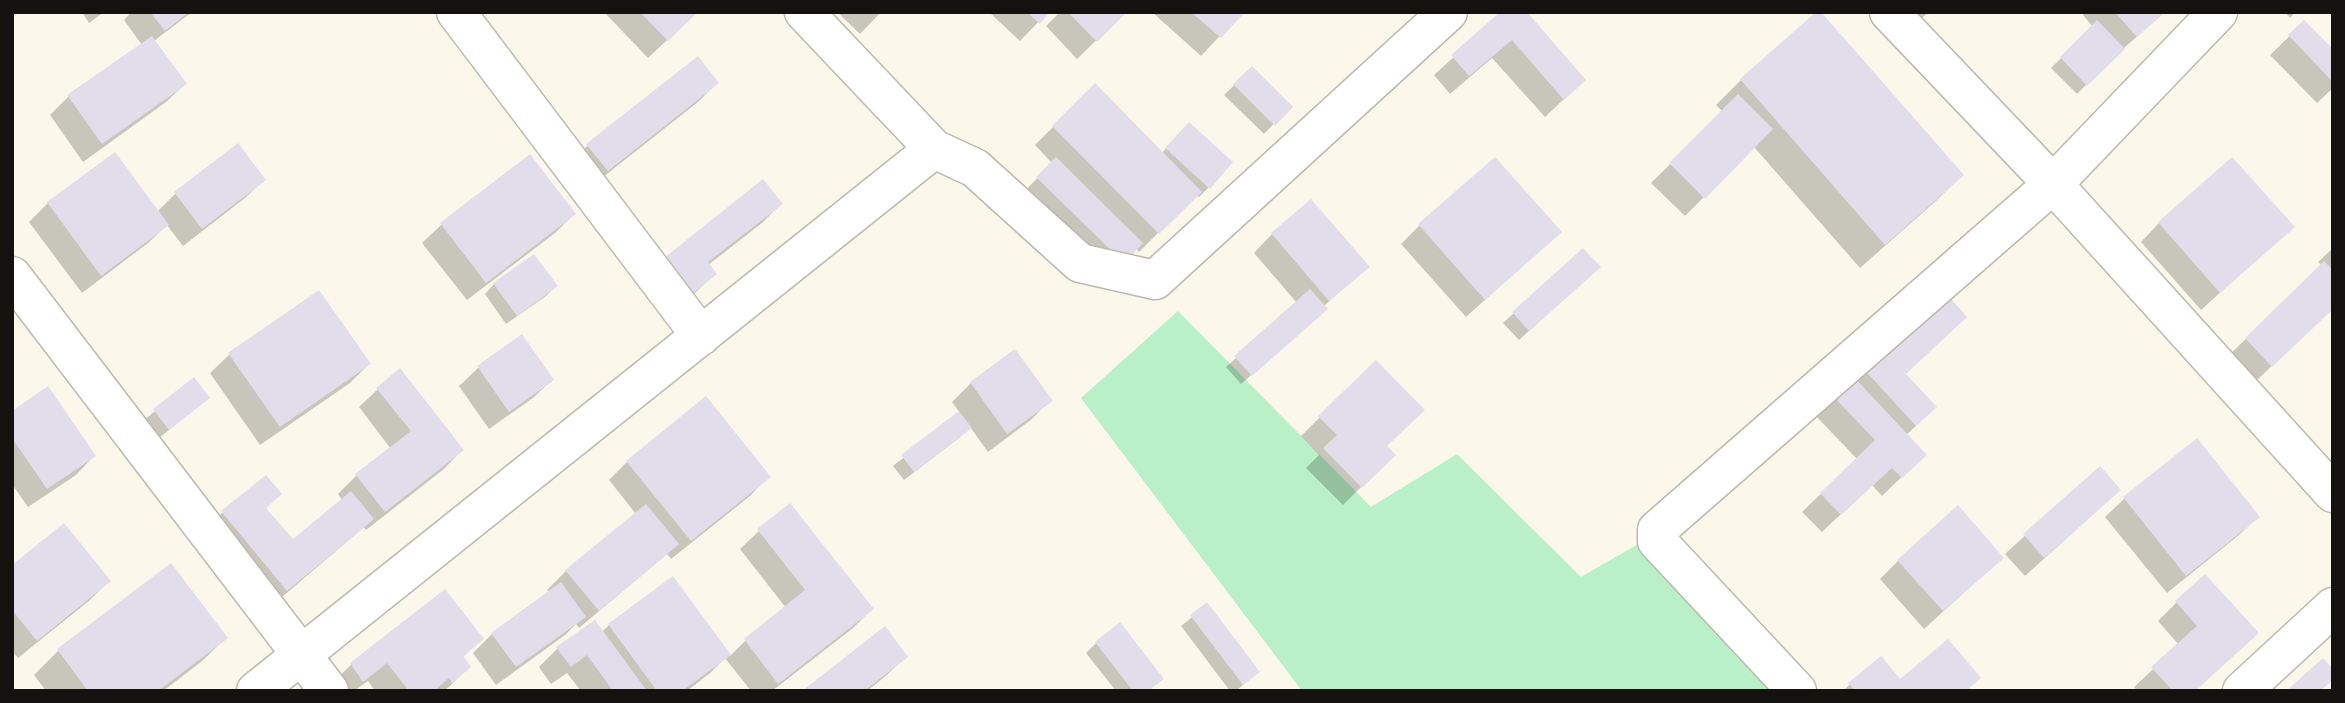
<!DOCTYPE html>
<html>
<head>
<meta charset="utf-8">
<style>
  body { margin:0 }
  #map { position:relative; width:2345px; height:703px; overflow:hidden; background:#fbf7ea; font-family:Manrope,sans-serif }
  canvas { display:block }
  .frame { position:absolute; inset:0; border:14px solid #13120e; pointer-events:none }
</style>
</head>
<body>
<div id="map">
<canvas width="2345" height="703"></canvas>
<div class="frame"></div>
</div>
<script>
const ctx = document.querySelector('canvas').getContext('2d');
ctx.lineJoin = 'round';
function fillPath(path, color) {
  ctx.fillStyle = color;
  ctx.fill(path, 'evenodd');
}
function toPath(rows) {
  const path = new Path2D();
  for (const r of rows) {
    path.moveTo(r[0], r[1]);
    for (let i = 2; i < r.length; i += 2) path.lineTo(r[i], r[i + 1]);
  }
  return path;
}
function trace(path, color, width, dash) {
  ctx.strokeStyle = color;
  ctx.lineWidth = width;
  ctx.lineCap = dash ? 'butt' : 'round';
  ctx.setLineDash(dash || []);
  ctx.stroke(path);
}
fillPath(toPath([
  [1178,311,1371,507,1457,454,1581,577,1640,543,1778,691,1302,691,1081,398]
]), '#b9f0c7');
fillPath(toPath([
  [82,12,104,12,89,23],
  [131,12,192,12,154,41,185,84,166,102,83,162,50,115,68,97,142,45,124,20],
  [604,12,697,12,648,58],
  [837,12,881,12,860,34],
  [989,12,1048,12,1020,41],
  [1060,12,1125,12,1077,59,1046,26],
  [1152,12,1242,12,1201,56],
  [1503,12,1584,80,1545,117,1492,58,1450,94,1434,75],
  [1819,12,1962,175,1937,200,1860,268,1754,147,1685,216,1651,183,1723,112,1716,105,1741,80],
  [1907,12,1929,12,1916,23],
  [2085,12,2165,12,2117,54,2077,94,2051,68,2093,27,2083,15],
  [2285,12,2295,12,2290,18],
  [2304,22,2333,51,2333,88,2317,103,2270,55],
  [1252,68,1290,107,1264,134,1224,95],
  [717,83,698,102,588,189,569,164,587,146],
  [1095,85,1162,153,1179,134,1209,187,1199,197,1196,195,1139,252,1136,248,1104,281,1019,197,1052,163,1035,145],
  [529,157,574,214,555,233,467,300,422,243,441,225],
  [264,180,245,198,183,246,167,225,148,243,82,293,29,222,48,203,157,212,175,194],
  [781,204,762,223,708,265,714,274,696,292,672,311,647,278],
  [2159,223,2292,227,2201,310,2141,242],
  [1420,225,1560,232,1466,317,1401,244],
  [1272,234,1367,267,1324,306,1316,318,1241,384,1226,367,1297,303,1254,253],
  [2333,248,2333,307,2253,384,2227,357,2322,266,2318,262],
  [1583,250,1589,277,1519,340,1503,323],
  [494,284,556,286,546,296,506,324,485,294],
  [319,293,369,364,350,383,260,445,210,373,229,355],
  [521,337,552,380,533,398,489,429,459,386,478,368],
  [1376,362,1385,447,1393,455,1343,505,1306,468,1319,455,1301,436],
  [1862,367,1904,375,1916,426,1906,435,1906,473,1882,496,1872,485,1822,532,1802,512,1857,459,1813,413],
  [194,380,208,398,158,439,144,420],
  [971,383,1050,400,1032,419,988,452,970,427,959,438,904,480,893,466,960,413,952,402],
  [378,389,462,450,444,469,366,530,364,527,268,609,204,531,222,513,266,478,265,509,292,541,342,500,338,494,356,476,391,449,359,407],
  [12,413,94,456,76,475,28,507,12,484],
  [2196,441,2258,517,2239,535,2167,593,2105,517,2124,499],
  [627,462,768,477,750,496,671,559,667,554,579,628,576,624,565,635,496,685,473,653,492,634,550,592,547,590,566,571,636,514,609,480],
  [2099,468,2100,508,2025,576,2005,554],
  [759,531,872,609,853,628,772,691,751,691,725,658,710,673,687,691,581,691,567,673,551,684,539,667,557,649,595,622,602,632,609,625,730,656,745,641,786,608,740,549],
  [2002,558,1924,629,1880,579,1898,561],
  [12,567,109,581,90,600,18,658,12,651],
  [445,591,481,639,462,658,469,667,450,686,444,691,375,691,368,681,354,691,338,691,332,683,351,665],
  [2177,602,2238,651,2195,691,2138,691,2134,687,2179,645,2158,621],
  [1207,605,1258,672,1236,691,1230,691,1181,626],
  [226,638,201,662,163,691,46,691,34,675,58,651],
  [1096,643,1152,688,1148,691,1116,691,1086,653],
  [906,656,887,675,867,691,805,691],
  [1900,681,1966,691,1843,691,1850,684]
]), '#0003');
fillPath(toPath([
  [150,12,189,12,165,31],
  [640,12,698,12,668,41],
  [1027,12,1050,12,1040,24],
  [1068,12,1127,12,1097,42],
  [1191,12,1245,12,1221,38],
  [1500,12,1527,12,1586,80,1564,100,1512,40,1469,76,1451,55],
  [1816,12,1821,12,1964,175,1885,245,1740,79],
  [2115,12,2165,12,2137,37],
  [2097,20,2125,49,2087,86,2060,57],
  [2304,20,2333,49,2333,82,2288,35],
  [152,36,187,84,102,144,67,95],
  [698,56,719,83,608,171,586,144],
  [1252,66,1293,107,1275,126,1233,84],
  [1095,83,1202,192,1159,234,1052,126],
  [1738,94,1773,129,1705,199,1669,163],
  [1189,122,1233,162,1210,189,1165,148],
  [238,143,266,180,202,229,174,192],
  [115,152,169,225,101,276,47,202],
  [530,154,576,214,486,283,440,223],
  [1056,157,1143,243,1124,263,1036,177],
  [1495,157,1562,232,1485,300,1418,224],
  [2232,157,2295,227,2220,293,2158,222],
  [763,179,783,204,708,262,717,274,692,294,664,258],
  [1311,199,1370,267,1329,301,1271,233],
  [1583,248,1601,267,1529,331,1512,312],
  [534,254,558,286,517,316,493,283],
  [2324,261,2333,270,2333,309,2272,367,2245,338],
  [1310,289,1328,309,1252,376,1234,356],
  [319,290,371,364,280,427,228,353],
  [1943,290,1967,317,1906,374,1937,407,1916,426,1861,366],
  [522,334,554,380,509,412,477,366],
  [1015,349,1053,401,1007,434,970,382],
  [1376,360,1425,410,1387,446,1396,455,1362,488,1323,448,1337,435,1318,416],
  [400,368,464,450,385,512,355,474,411,431,376,388],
  [1851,374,1927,455,1902,478,1892,468,1841,515,1820,493,1875,440,1830,393],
  [194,377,210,398,169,430,153,409],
  [48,386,96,456,47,489,12,438,12,411],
  [706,396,771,477,691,541,626,461],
  [959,411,972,428,914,472,901,455],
  [2197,438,2260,517,2186,576,2123,497],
  [2100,466,2121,490,2044,558,2023,534],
  [266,475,282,494,266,508,293,539,351,491,374,519,287,591,221,511],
  [790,503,874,609,778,684,744,639,805,590,757,529],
  [646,504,679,544,599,611,565,570],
  [1958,505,2004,558,1943,611,1897,560],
  [64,523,111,581,37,641,12,610,12,565],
  [171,563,228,638,158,691,88,691,57,649],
  [2205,574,2259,633,2195,691,2173,691,2151,667,2197,626,2175,601],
  [673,576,731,655,682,691,657,691,608,624],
  [561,582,586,617,516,667,491,633],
  [445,589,484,639,463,656,471,667,452,683,449,678,434,691,409,691,387,663,363,682,350,663],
  [1207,602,1260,672,1243,685,1190,615],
  [595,620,647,691,613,691,587,655,571,667,556,647],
  [1120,622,1164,679,1148,691,1133,691,1095,642],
  [885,626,908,657,864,691,802,691],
  [1948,639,1981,678,1966,691,1855,691,1848,683,1881,656,1900,679],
  [2323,658,2333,669,2333,680,2320,691,2286,691]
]), '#e1ddea');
const street = toPath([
  [456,12,701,336],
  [804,12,934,149,975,168,1080,263,1155,280,1448,12],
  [12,276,329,691],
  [256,691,934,149],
  [1797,691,1657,541,1657,530,2053,184,2218,12],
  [2242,691,2333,607]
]);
const secondary = toPath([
  [1889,12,2053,184,2333,493]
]);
trace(street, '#bdb9ac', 41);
trace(secondary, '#bdb9ac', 41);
trace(street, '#fff', 38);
trace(secondary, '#fff', 38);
</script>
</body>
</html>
